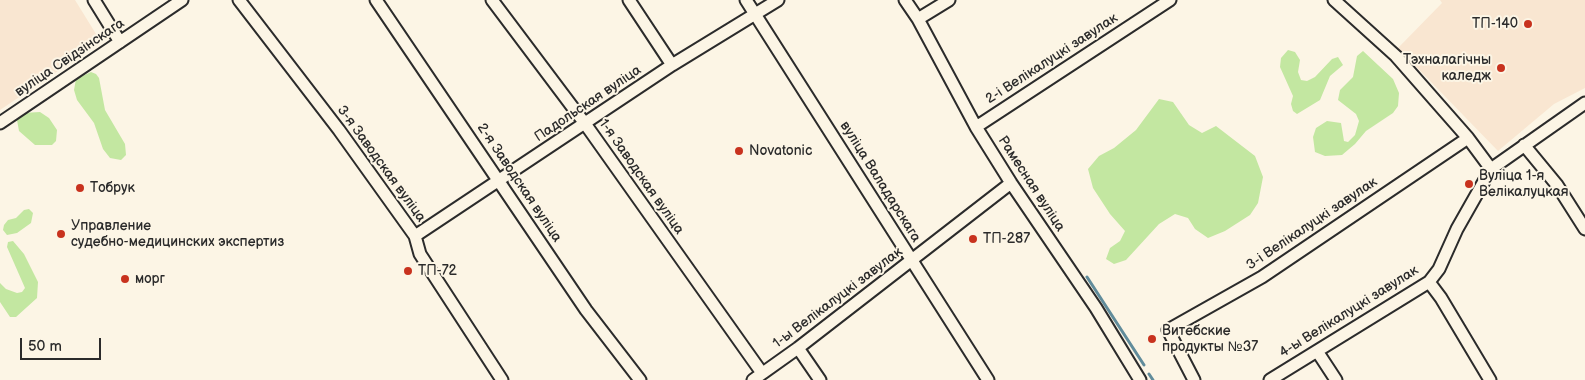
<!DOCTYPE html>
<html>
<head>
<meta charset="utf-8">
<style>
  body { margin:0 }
  #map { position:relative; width:1585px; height:380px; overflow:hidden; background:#fcf5e5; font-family:"Balsamiq Sans",sans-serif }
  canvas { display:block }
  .scale { position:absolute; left:20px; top:338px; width:81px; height:22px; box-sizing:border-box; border:2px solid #2b2b2b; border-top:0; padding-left:6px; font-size:15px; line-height:18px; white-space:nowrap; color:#2b2b2b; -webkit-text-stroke:4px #fcf5e5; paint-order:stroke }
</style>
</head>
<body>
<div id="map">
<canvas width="1585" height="380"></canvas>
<div class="scale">50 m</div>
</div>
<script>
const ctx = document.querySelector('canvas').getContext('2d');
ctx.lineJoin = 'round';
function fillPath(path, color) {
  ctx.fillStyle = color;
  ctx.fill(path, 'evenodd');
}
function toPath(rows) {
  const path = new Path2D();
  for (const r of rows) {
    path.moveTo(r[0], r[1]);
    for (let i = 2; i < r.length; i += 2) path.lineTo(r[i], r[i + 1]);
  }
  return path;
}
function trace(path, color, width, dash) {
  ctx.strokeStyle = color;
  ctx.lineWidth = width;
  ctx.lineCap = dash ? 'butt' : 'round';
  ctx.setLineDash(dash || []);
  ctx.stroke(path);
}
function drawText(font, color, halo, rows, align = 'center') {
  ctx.font = font + ' "Balsamiq Sans",sans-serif';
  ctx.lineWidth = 4;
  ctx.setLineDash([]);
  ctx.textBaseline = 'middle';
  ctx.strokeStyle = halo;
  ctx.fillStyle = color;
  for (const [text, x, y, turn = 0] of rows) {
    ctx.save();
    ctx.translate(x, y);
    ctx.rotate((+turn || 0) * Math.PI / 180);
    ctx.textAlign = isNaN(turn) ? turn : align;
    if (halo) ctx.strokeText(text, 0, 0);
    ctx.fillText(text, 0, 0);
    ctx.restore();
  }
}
fillPath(toPath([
  [0,0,75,0,101,42,0,110],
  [1440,0,1585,0,1585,88,1554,104,1498,151,1398,48,1442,3]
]), '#f9e6d1');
fillPath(toPath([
  [1288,50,1295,52,1300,60,1298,72,1301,80,1307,81,1315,77,1332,59,1338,57,1343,65,1330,76,1320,100,1297,114,1293,111,1291,104,1293,96,1280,67,1281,58],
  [1363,51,1393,79,1399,93,1398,106,1393,113,1366,131,1355,144,1342,155,1325,156,1315,152,1313,137,1316,128,1327,121,1341,123,1344,141,1348,142,1355,135,1359,121,1356,114,1338,100,1340,90,1353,77,1357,56],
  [91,72,96,74,99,78,105,110,125,144,126,155,121,160,110,158,103,149,94,123,77,100,74,90,76,79],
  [1159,99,1173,102,1189,125,1202,133,1216,126,1255,156,1263,177,1258,203,1250,215,1225,231,1208,238,1195,229,1188,218,1175,214,1159,224,1126,260,1114,264,1106,259,1110,248,1120,241,1125,231,1110,214,1093,188,1088,169,1099,156,1114,148,1136,130],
  [40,112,49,118,57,130,56,141,52,145,35,145,19,131,17,120,19,115,23,113],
  [29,209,33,213,31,223,17,233,7,235,3,230,4,225,8,220,16,218,24,210],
  [13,241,24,254,38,282,37,298,16,317,10,317,0,302,0,283,6,289,17,293,22,292,25,288,7,247,8,242]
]), '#c3e7a1');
trace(toPath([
  [1087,277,1144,365],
  [1149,374,1153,380]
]), '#618c9b', 3);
const street = toPath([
  [94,0,120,42],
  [239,0,339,130,415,236,420,254,502,380],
  [376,0,586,310,640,380],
  [492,0,586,125,762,373],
  [629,0,672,65],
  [746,0,988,380],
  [905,0,918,19,976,127,1011,183,1096,308,1140,380],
  [1334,0,1396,56,1468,138,1491,169],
  [918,19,949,0],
  [0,123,182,0],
  [976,127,1170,0],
  [1524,145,1557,185,1585,229],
  [415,236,672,65,778,0],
  [1429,282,1441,298,1490,380],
  [798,348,820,380],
  [1317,351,1336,380],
  [753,380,798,348,1011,183],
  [1194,380,1168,330,1262,277,1468,138],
  [1270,380,1429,282,1439,269,1457,229,1491,169,1585,103]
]);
trace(street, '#2b2b2b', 15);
trace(street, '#fcf5e5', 11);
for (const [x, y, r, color] of [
  [1528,24,5,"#c8321e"],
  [1501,68,5,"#c8321e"],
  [739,151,5,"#c8321e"],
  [1469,184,5,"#c8321e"],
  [80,188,5,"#c8321e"],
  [61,234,5,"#c8321e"],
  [973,239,5,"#c8321e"],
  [408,271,5,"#c8321e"],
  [125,279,5,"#c8321e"],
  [1152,339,5,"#c8321e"]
]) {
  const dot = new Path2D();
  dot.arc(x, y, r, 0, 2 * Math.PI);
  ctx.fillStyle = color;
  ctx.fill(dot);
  trace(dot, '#fcf5e5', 2);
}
drawText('14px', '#2b2b2b', '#fcf5e5', [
  ["ТП-140",1518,24,"right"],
  ["Тэхналагічны",1491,60,"right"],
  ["каледж",1491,76,"right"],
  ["Novatonic",749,151],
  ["Вуліца 1-я",1479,176],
  ["Велікалуцкая",1479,192],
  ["Тобрук",90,188],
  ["Управление",71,226],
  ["судебно-медицинских экспертиз",71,242],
  ["ТП-287",983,239],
  ["ТП-72",418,271],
  ["морг",135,279],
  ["Витебские",1162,331],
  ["продукты №37",1162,347]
], 'left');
drawText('14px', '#2b2b2b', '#fcf5e5', [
  ["вуліца Свідзінскага",70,58,-34],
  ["2-і Велікалуцкі завулак",1052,59,-33],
  ["Падольская вуліца",588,104,-34],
  ["3-я Заводская вуліца",381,164,54],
  ["1-я Заводская вуліца",641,177,55],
  ["вуліца Валадарскага",880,182,58],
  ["2-я Заводская вуліца",519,183,56],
  ["Рамесная вуліца",1031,184,57],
  ["3-і Велікалуцкі завулак",1312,224,-34],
  ["1-ы Велікалуцкі завулак",838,298,-37],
  ["4-ы Велікалуцкі завулак",1349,312,-32]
]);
</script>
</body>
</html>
